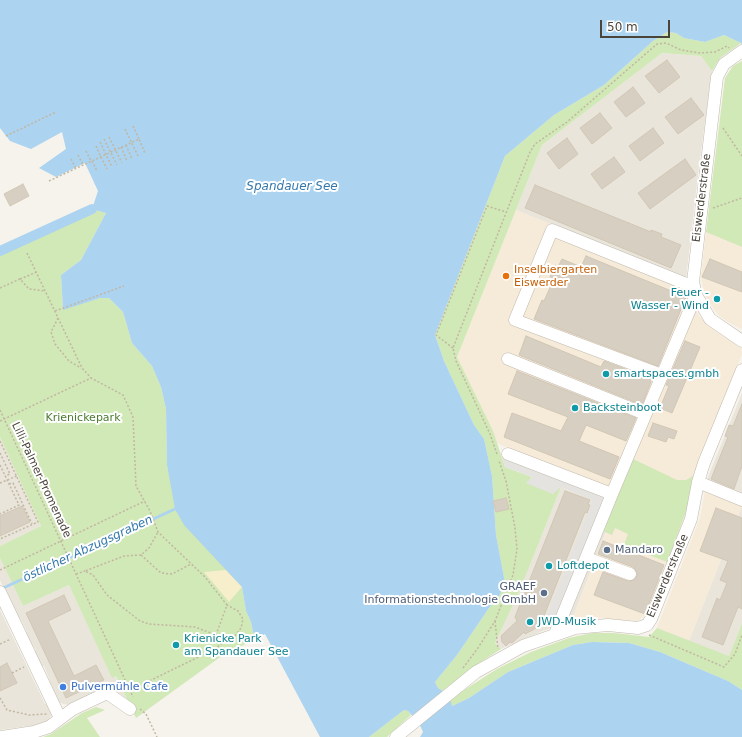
<!DOCTYPE html>
<html>
<head>
<meta charset="utf-8">
<style>
  body { margin:0 }
  #map { position:relative; width:742px; height:737px; overflow:hidden; background:#f6f3ec; font-family:"DejaVu Sans",sans-serif }
  canvas { display:block }
  .scale { position:absolute; left:600px; top:20px; width:70px; height:18px; box-sizing:border-box; border:2px solid #4a443a; border-top:0; padding-left:5px; font-size:12px; line-height:14px; white-space:nowrap; color:#4a443a; -webkit-text-stroke:3px #fff; paint-order:stroke }
</style>
</head>
<body>
<div id="map">
<canvas width="742" height="737"></canvas>
<div class="scale">50 m</div>
</div>
<script>
const ctx = document.querySelector('canvas').getContext('2d');
ctx.lineJoin = 'round';
function fillPath(path, color) {
  ctx.fillStyle = color;
  ctx.fill(path, 'evenodd');
}
function toPath(rows) {
  const path = new Path2D();
  for (const r of rows) {
    path.moveTo(r[0], r[1]);
    for (let i = 2; i < r.length; i += 2) path.lineTo(r[i], r[i + 1]);
  }
  return path;
}
function trace(path, color, width, dash) {
  ctx.strokeStyle = color;
  ctx.lineWidth = width;
  ctx.lineCap = dash ? 'butt' : 'round';
  ctx.setLineDash(dash || []);
  ctx.stroke(path);
}
function drawText(font, color, halo, rows, align = 'center') {
  ctx.font = font + ' "DejaVu Sans",sans-serif';
  ctx.lineWidth = 4;
  ctx.setLineDash([]);
  ctx.textBaseline = 'middle';
  ctx.strokeStyle = halo;
  ctx.fillStyle = color;
  for (const [text, x, y, turn = 0] of rows) {
    ctx.save();
    ctx.translate(x, y);
    ctx.rotate((+turn || 0) * Math.PI / 180);
    ctx.textAlign = isNaN(turn) ? turn : align;
    if (halo) ctx.strokeText(text, 0, 0);
    ctx.fillText(text, 0, 0);
    ctx.restore();
  }
}
fillPath(toPath([
  [662,53,701,56,712,71,699,166,686,279,516,210,542,145],
  [742,393,742,506,705,491,706,482],
  [0,437,41,526,0,546],
  [561,487,615,508,571,622,545,630,501,649,495,643,520,590],
  [742,506,742,623,729,656,689,641],
  [0,558,23,606,69,585,112,677,116,676,129,704,122,695,113,690,71,705,63,704,58,701,51,684,49,684,48,682,50,681,44,666,41,667,33,651,36,650,26,636,25,633,27,632,20,618,18,619,0,580],
  [0,601,3,608,0,610,45,704,47,703,52,714,47,722,29,728,28,726,0,730]
]), '#e9e5db');
fillPath(toPath([
  [516,210,686,279,690,299,699,316,718,333,736,342,741,347,742,354,694,474,685,517,647,614,637,621,596,618,571,622,621,494,497,443,457,357],
  [706,232,742,247,742,329,728,322,718,315,705,296,701,277],
  [705,491,742,506,689,641,657,628,700,518]
]), '#f6ead9');
fillPath(toPath([
  [667,32,676,33,684,38,705,42,724,35,741,43,720,58,712,71,701,56,662,53,542,145,457,357,493,431,505,467,532,477,527,483,561,487,520,590,495,643,501,649,476,665,443,691,438,688,435,682,457,655,489,608,498,598,505,583,496,535,492,476,484,439,474,425,444,361,435,335,505,156,554,115,604,85,653,41],
  [742,61,742,247,706,232,725,78,733,66],
  [92,209,106,213,81,260,61,275,63,309,100,298,109,298,123,312,132,343,152,366,161,387,166,409,167,465,172,488,242,587,246,611,251,622,253,632,258,638,223,655,136,718,116,676,112,678,69,585,23,606,0,558,0,546,41,526,0,437,0,251],
  [633,459,677,480,686,480,693,476,687,509,667,562,624,545,628,534,615,528,612,535,603,531],
  [742,623,742,690,728,681,660,652,629,643,592,642,573,645,508,672,469,698,452,706,450,704,450,699,497,669,531,652,569,638,592,633,614,633,649,637,657,628,729,656],
  [96,707,105,710,87,718,100,737,43,737,51,734,82,713],
  [404,710,408,711,411,715,387,737,369,737]
]), '#d1e8b7');
fillPath(toPath([
  [226,570,242,587,229,602,204,572]
]), '#f7eecb');
fillPath(toPath([
  [502,457,604,497,553,622,545,620,593,500,561,487,553,494,526,483,532,477,505,467]
]), '#e5e3e0');
fillPath(toPath([
  [0,0,742,0,742,45,741,43,724,35,705,42,684,38,676,33,667,32,653,41,604,85,554,115,505,156,435,335,444,361,474,425,484,439,492,476,496,535,505,583,498,598,489,608,457,655,435,682,438,688,443,691,450,699,452,706,469,698,508,672,573,645,592,642,629,643,660,652,728,681,742,690,742,737,420,737,423,732,419,723,408,711,404,710,369,737,320,737,265,634,258,638,253,632,251,622,246,611,242,587,184,525,175,509,167,465,166,409,161,387,152,366,132,343,123,312,109,298,100,298,63,310,61,275,81,260,106,213,92,209,98,191,85,163,56,177,39,168,66,149,62,132,31,149,10,141,0,128]
]), '#acd3ef');
trace(toPath([
  [1,589,175,509]
]), '#acd3ef', 3);
trace(toPath([
  [0,251,92,209]
]), '#acd3ef', 10);
const building = toPath([
  [667,60,680,77,659,93,645,76,667,60],
  [633,87,645,103,626,117,614,102,633,87],
  [691,98,704,115,678,134,665,117,691,98],
  [600,113,612,128,592,144,580,128,600,113],
  [653,128,664,143,640,161,629,146,653,128],
  [567,138,578,154,559,169,547,153,567,138],
  [614,157,625,172,602,189,591,174,614,157],
  [685,159,696,175,650,209,638,193,685,159],
  [23,184,29,196,10,206,4,194,23,184],
  [535,185,651,232,651,230,662,234,661,237,681,245,671,268,525,208,535,185],
  [586,256,686,297,658,366,534,319,542,300,544,301,553,281,549,280,555,265,558,267,562,259,581,267,586,256],
  [710,259,742,272,742,292,702,277,710,259],
  [526,336,601,367,604,361,652,379,642,405,519,355,526,336],
  [685,341,700,347,672,413,660,408,669,386,666,385,685,341],
  [517,371,636,418,626,441,586,425,579,441,619,457,610,479,504,437,512,413,561,431,568,417,508,394,517,371],
  [742,404,742,466,734,489,711,479,728,437,725,436,729,425,733,426,742,404],
  [653,423,677,431,674,439,668,437,666,442,648,436,653,423],
  [565,491,590,500,588,504,590,505,587,513,585,512,540,626,525,634,524,632,512,643,510,642,506,646,502,642,501,636,517,621,515,617,565,491],
  [506,498,509,509,496,512,493,501,506,498],
  [22,506,30,522,0,536,0,516,22,506],
  [716,508,742,518,742,609,738,607,723,645,702,637,717,598,720,600,727,583,720,580,728,561,700,551,716,508],
  [603,541,664,565,645,614,594,595,603,572,628,581,634,580,637,576,637,572,633,567,598,554,603,541],
  [64,595,71,610,48,621,74,676,96,665,104,680,66,698,26,613,64,595],
  [7,663,17,683,0,691,0,667,7,663]
]);
fillPath(building, '#d7cfc2');
trace(building, '#d2c7b5', 1);
const minor = toPath([
  [742,51,724,64,717,77,693,282,696,295,710,319,742,341],
  [508,359,645,414],
  [662,375,515,320,552,230,694,287],
  [508,454,612,494],
  [698,482,742,500],
  [586,558,630,574],
  [0,592,60,718],
  [555,634,612,494,696,295],
  [2,737,34,732,49,727,73,709,107,693,130,709],
  [396,737,476,672,523,646,575,628,608,625,638,628,647,625,651,619,691,519,698,482,704,463,742,370]
]);
trace(minor, '#c1bbaf', 13);
trace(toPath([
  [133,126,139,139],
  [723,128,742,156],
  [125,129,138,156],
  [6,136,56,112],
  [109,137,122,163],
  [104,139,117,165],
  [100,142,112,167],
  [126,145,132,159],
  [96,146,101,157],
  [121,147,127,161],
  [86,151,91,161],
  [78,155,83,165],
  [101,157,107,169],
  [71,159,76,169],
  [92,161,97,171],
  [49,181,139,139,145,153],
  [713,208,742,198],
  [27,253,82,368,91,378],
  [20,279,37,272],
  [0,288,20,279,29,289,45,291],
  [55,311,124,286],
  [58,318,51,332,55,344,69,361,81,368],
  [453,348,436,335,487,206,506,212],
  [0,410,133,697],
  [0,421,91,378,123,395,133,417,136,486,150,511,158,532,205,577,227,605,216,635,195,627,149,624,140,621,107,595,93,575,85,571,124,556,141,555,149,548,158,532],
  [0,441,38,522,0,539],
  [0,453,10,474,5,476],
  [497,454,490,434,456,361,453,348,530,152,535,144,567,122,657,44,666,43,681,50,700,53,715,52,727,46,729,48],
  [0,465,19,505,0,514],
  [0,483,17,476],
  [9,484,13,483,32,524],
  [141,555,161,573,172,574,191,564],
  [0,570,145,501],
  [76,574,85,571],
  [495,621,498,649],
  [649,635,724,667,735,654,742,635],
  [0,644,11,639],
  [221,644,233,638,241,628,243,619,238,611,227,605],
  [463,668,478,648,495,621,513,575,517,549,515,528,506,481,499,461],
  [12,673,24,667],
  [119,689,141,685,215,649,221,644,216,635],
  [0,698,7,710,29,715,47,714],
  [140,709,146,714,157,737]
]), '#c2b7a1', 1.5, [2, 2]);
trace(minor, '#fff', 12);
for (const [x, y, r, color] of [
  [506,276,4,"#e8710a"],
  [717,299,4,"#0f9aa8"],
  [606,374,4,"#0f9aa8"],
  [575,408,4,"#0f9aa8"],
  [607,550,4,"#5c6f8a"],
  [549,566,4,"#0f9aa8"],
  [544,593,4,"#5c6f8a"],
  [530,622,4,"#0f9aa8"],
  [176,645,4,"#0f9aa8"],
  [63,687,4,"#3f7fe0"]
]) {
  const dot = new Path2D();
  dot.arc(x, y, r, 0, 2 * Math.PI);
  ctx.fillStyle = color;
  ctx.fill(dot);
  trace(dot, '#fff', 1.5);
}
drawText('11px', '#4a443a', '#fff', [
  ["Eiswerderstraße",702,198,-83],
  ["Lilli-Palmer-Promenade",41,480,65],
  ["Eiswerderstraße",668,576,-67]
]);
drawText('11px', '#c56008', '#fff', [
  ["Inselbiergarten",514,270],
  ["Eiswerder",514,283]
], 'left');
drawText('11px', '#0d838f', '#fff', [
  ["Feuer -",709,293,"right"],
  ["Wasser - Wind",709,306,"right"],
  ["smartspaces.gmbh",614,374],
  ["Backsteinboot",583,408],
  ["Loftdepot",557,566],
  ["JWD-Musik",538,622],
  ["Krienicke Park",184,639],
  ["am Spandauer See",184,652]
], 'left');
drawText('11px', '#4a7b2e', '#fff', [
  ["Krienickepark",83,418]
]);
drawText('11px', '#4e5e75', '#fff', [
  ["Mandaro",615,550],
  ["GRAEF",536,587,"right"],
  ["Informationstechnologie GmbH",536,600,"right"]
], 'left');
drawText('11px', '#366cbe', '#fff', [
  ["Pulvermühle Cafe",71,687]
], 'left');
drawText('italic 12px', '#3378ac', '#fff', [
  ["Spandauer See",292,187],
  ["östlicher Abzugsgraben",88,549,-25]
]);
</script>
</body>
</html>
